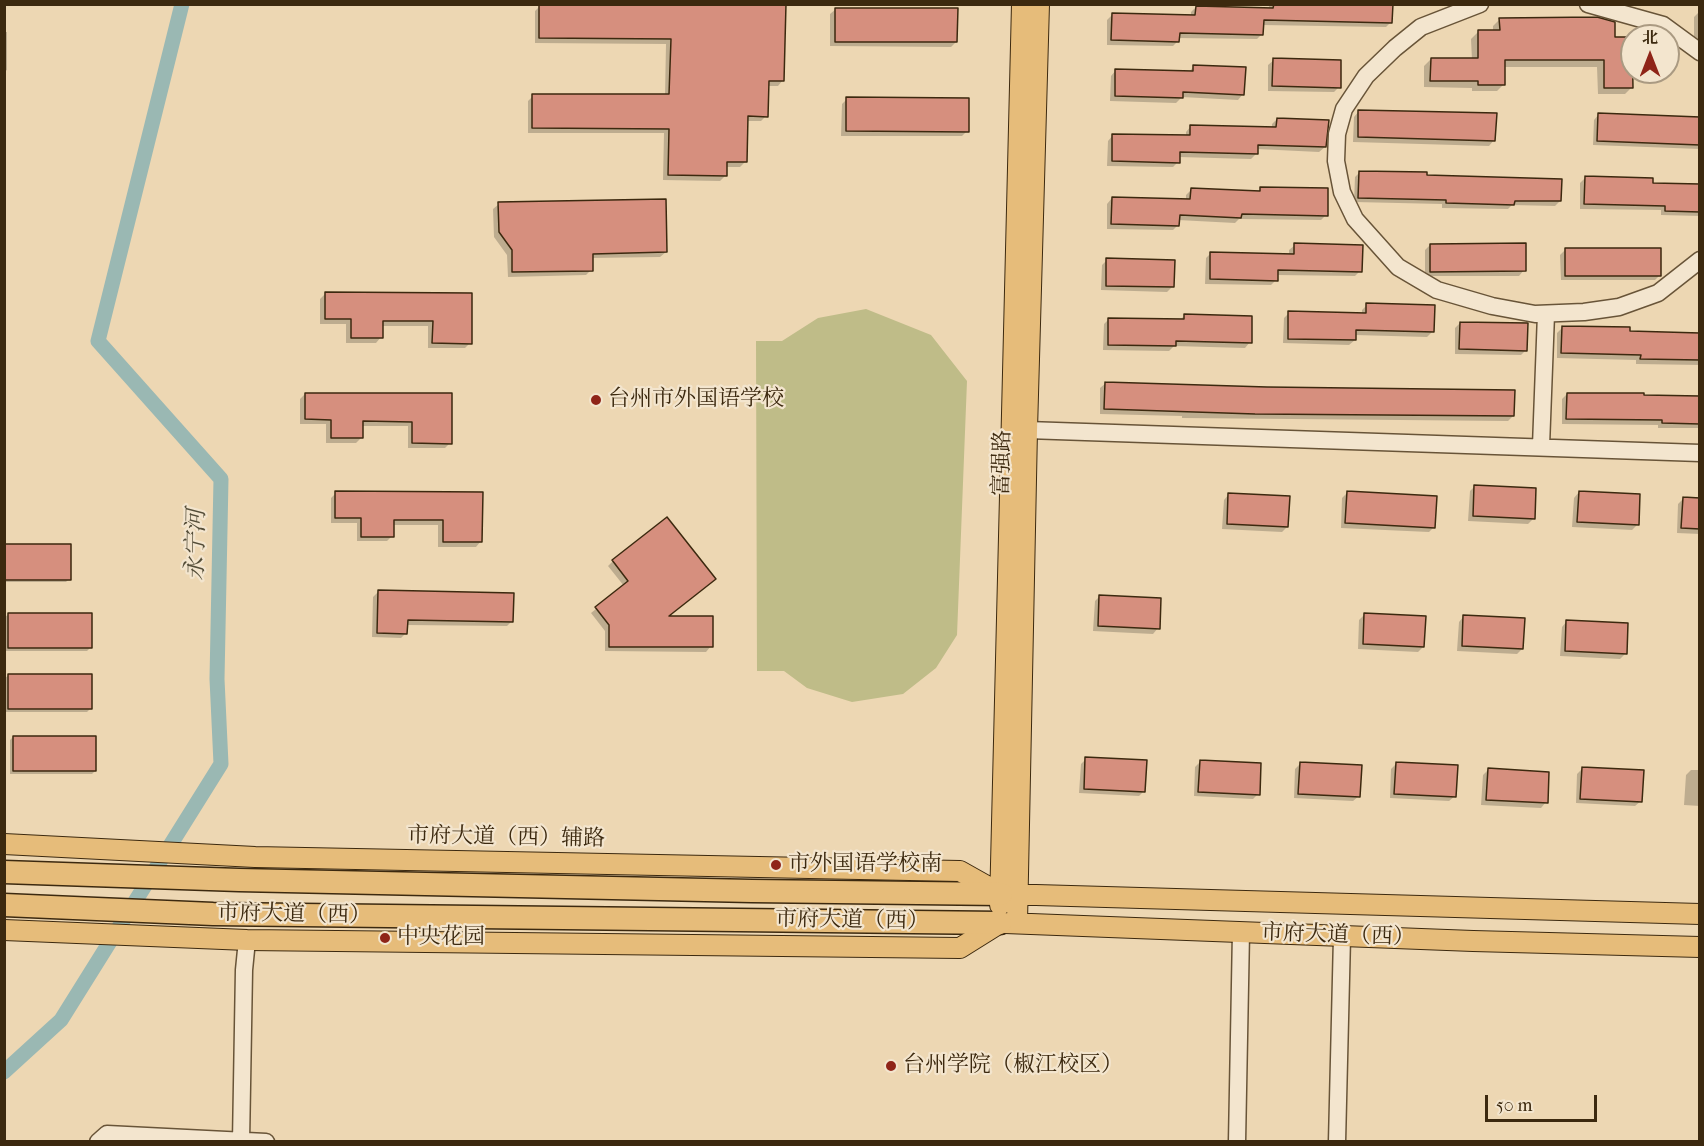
<!DOCTYPE html>
<html>
<head>
<meta charset="utf-8">
<style>
  body { margin:0 }
  #map { position:relative; width:1704px; height:1146px; overflow:hidden; background:#edd7b3; font-family:"IM FELL French Canon","Noto Serif SC",serif }
  canvas { display:block }
  .frame { position:absolute; inset:0; border:6px solid #3c290f; pointer-events:none }
  .north { position:absolute; left:1620px; top:24px; width:60px; height:60px; box-sizing:border-box; background:#f3e5ce; border:2px solid #aa9a82; border-radius:50%; rotate:0deg; font-size:16px; font-weight:700; line-height:24px; text-align:center; color:#3c290f }
  .north::after { content:''; display:block; margin:auto; width:21px; height:27px; background:#8f2418; clip-path:polygon(50% 0,100% 100%,50% 72%,0 100%) }
  .scale { position:absolute; left:1485px; top:1095px; width:112px; height:27px; box-sizing:border-box; border:3px solid #3c290f; border-top:0; padding-left:8px; font-size:18px; line-height:21px; white-space:nowrap; color:#3c290f; -webkit-text-stroke:4px #f3e5ce; paint-order:stroke }
</style>
</head>
<body>
<div id="map">
<canvas width="1704" height="1146"></canvas>
<div class="frame"></div>
<div class="north">北</div>
<div class="scale">50 m</div>
</div>
<script>
const ctx = document.querySelector('canvas').getContext('2d');
ctx.lineJoin = 'round';
function fillPath(path, color) {
  ctx.fillStyle = color;
  ctx.fill(path, 'evenodd');
}
function toPath(rows) {
  const path = new Path2D();
  for (const r of rows) {
    path.moveTo(r[0], r[1]);
    for (let i = 2; i < r.length; i += 2) path.lineTo(r[i], r[i + 1]);
  }
  return path;
}
function trace(path, color, width, dash) {
  ctx.strokeStyle = color;
  ctx.lineWidth = width;
  ctx.lineCap = dash ? 'butt' : 'round';
  ctx.setLineDash(dash || []);
  ctx.stroke(path);
}
function drawText(font, color, halo, rows, align = 'center') {
  ctx.font = font + ' "IM FELL French Canon","Noto Serif SC",serif';
  ctx.lineWidth = 4.5;
  ctx.setLineDash([]);
  ctx.textBaseline = 'middle';
  ctx.strokeStyle = halo;
  ctx.fillStyle = color;
  for (const [text, x, y, turn = 0] of rows) {
    ctx.save();
    ctx.translate(x, y);
    ctx.rotate((+turn || 0) * Math.PI / 180);
    ctx.textAlign = isNaN(turn) ? turn : align;
    if (halo) ctx.strokeText(text, 0, 0);
    ctx.fillText(text, 0, 0);
    ctx.restore();
  }
}
fillPath(toPath([
  [866,309,931,335,967,381,957,635,936,668,903,694,852,702,807,688,784,671,757,671,756,341,782,341,818,318]
]), '#bfbc88');
fillPath(toPath([
  [1269,4,1391,4,1391,22,1386,27,1262,25,1262,34,1257,39,1178,38,1178,41,1173,46,1107,45,1107,20,1112,15,1191,16,1191,12,1196,7,1269,9],
  [540,6,667,6,783,80,778,86,767,86,766,116,761,121,746,121,745,162,740,167,725,167,725,176,720,181,663,180,664,133,528,133,528,101,533,96,665,96,666,44,535,43,535,11],
  [836,9,956,42,951,47,830,46,830,14],
  [1699,12,1700,43,1694,43,1694,17],
  [1500,19,1613,38,1632,87,1625,94,1598,94,1597,67,1504,67,1504,84,1497,91,1472,91,1472,88,1424,87,1424,66,1431,59,1472,60,1471,39,1478,32,1493,32,1493,26],
  [4,32,7,32,7,70,4,72],
  [1274,60,1339,87,1334,92,1268,91,1268,65],
  [1194,66,1243,94,1238,100,1182,97,1176,103,1110,101,1111,76,1116,70,1189,72],
  [847,99,967,131,962,136,841,136,842,104],
  [1359,111,1494,140,1489,146,1353,142,1354,117],
  [1599,114,1700,119,1700,149,1593,145,1594,120],
  [1277,119,1325,147,1319,152,1257,149,1257,153,1251,159,1179,157,1178,162,1173,167,1107,166,1108,141,1113,135,1186,137,1186,132,1191,126,1272,128,1272,124],
  [1360,172,1426,177,1560,201,1555,206,1512,205,1508,209,1442,208,1442,204,1354,202,1355,177],
  [1585,178,1651,185,1700,186,1700,216,1661,215,1661,210,1580,209,1580,183],
  [1261,189,1326,215,1321,220,1239,219,1235,223,1178,220,1178,225,1173,230,1107,229,1107,204,1112,198,1186,200,1186,195,1191,190,1257,193],
  [499,204,666,252,660,257,591,258,591,270,586,275,508,277,507,255,494,237,493,209],
  [1295,245,1360,271,1355,276,1277,275,1276,280,1271,285,1205,284,1206,258,1211,253,1289,255,1289,250],
  [1430,245,1524,270,1519,276,1425,276,1425,250],
  [1566,249,1660,275,1655,280,1561,280,1560,255],
  [1107,260,1173,286,1167,292,1101,290,1102,265],
  [325,294,470,294,470,343,465,348,428,348,428,326,381,326,381,337,376,343,346,343,346,324,320,324,320,299],
  [1367,305,1433,331,1427,337,1355,335,1355,340,1349,345,1283,343,1284,318,1289,313,1362,314,1362,310],
  [1184,316,1250,342,1245,348,1174,346,1169,351,1103,350,1104,324,1109,319,1179,321],
  [1460,323,1526,350,1521,355,1455,354,1455,328],
  [1563,327,1629,333,1700,334,1700,365,1636,364,1636,360,1557,358,1557,333],
  [1106,383,1513,416,1508,421,1182,418,1182,416,1100,414,1100,388],
  [305,394,450,395,450,443,445,448,408,448,408,426,361,426,361,438,356,443,326,443,326,424,300,424,300,399],
  [1567,394,1700,397,1700,428,1658,428,1658,425,1562,424,1562,399],
  [1475,486,1533,519,1528,524,1468,521,1470,491],
  [1579,492,1637,525,1632,530,1572,527,1574,498],
  [336,493,481,493,481,541,476,547,438,547,438,525,392,525,392,536,387,541,357,541,357,523,331,523,331,498],
  [1347,493,1434,527,1429,532,1341,528,1342,498],
  [1229,494,1287,527,1282,532,1222,529,1224,500],
  [1684,498,1700,499,1700,534,1677,533,1678,504],
  [4,546,69,579,66,582,4,582],
  [613,561,666,617,711,646,706,652,605,651,605,631,591,613,624,586,608,566],
  [378,592,512,621,507,626,406,625,406,633,401,638,372,637,373,597],
  [1100,596,1158,628,1153,634,1093,631,1095,601],
  [9,614,90,648,87,651,5,651,5,617],
  [1365,614,1423,647,1418,652,1358,649,1359,620],
  [1464,616,1522,649,1517,654,1457,651,1459,622],
  [1567,621,1625,654,1620,659,1560,656,1562,627],
  [9,675,90,709,87,712,5,712,5,678],
  [13,737,95,771,92,774,10,774,10,740],
  [1086,759,1144,791,1139,796,1079,793,1081,764],
  [1200,762,1258,794,1253,799,1194,796,1195,767],
  [1300,764,1359,796,1353,801,1294,798,1295,769],
  [1396,764,1455,796,1449,801,1390,798,1391,769],
  [1582,769,1641,801,1635,806,1576,803,1577,774],
  [1488,770,1546,802,1541,808,1481,805,1483,775],
  [1691,770,1700,770,1700,806,1684,805,1686,775]
]), '#0003');
trace(toPath([
  [4,1072,61,1020,221,764,217,679,221,479,98,341,182,4]
]), '#9ab8b3', 15);
const building = toPath([
  [539,4,786,4,784,81,769,81,768,117,748,116,747,162,727,162,727,176,668,175,669,129,532,128,532,94,669,94,671,39,539,38,539,4],
  [1274,4,1393,4,1392,23,1264,20,1263,35,1180,33,1179,42,1111,40,1112,13,1195,15,1196,6,1273,8,1274,4],
  [835,8,958,8,957,42,835,42,835,8],
  [1597,17,1615,22,1615,37,1632,37,1633,88,1604,88,1604,60,1505,60,1505,85,1478,85,1478,81,1430,81,1431,58,1478,58,1478,30,1500,30,1499,18,1597,17],
  [1273,58,1341,60,1341,88,1272,86,1273,58],
  [1193,65,1246,67,1244,95,1183,92,1183,98,1115,96,1115,69,1193,71,1193,65],
  [846,97,969,98,969,132,846,131,846,97],
  [1358,110,1497,113,1495,141,1358,137,1358,110],
  [1598,113,1700,117,1700,145,1597,141,1598,113],
  [1277,118,1329,120,1326,147,1258,145,1258,154,1180,152,1180,163,1112,161,1112,134,1190,135,1190,125,1276,127,1277,118],
  [1359,171,1427,172,1427,175,1562,179,1561,201,1515,201,1514,205,1446,203,1446,200,1358,198,1359,171],
  [1585,176,1653,178,1653,183,1700,184,1700,212,1665,211,1665,206,1584,204,1585,176],
  [1260,187,1328,188,1328,216,1242,214,1241,218,1180,215,1179,226,1111,224,1112,197,1190,199,1191,188,1260,191,1260,187],
  [666,199,667,252,593,254,593,271,512,272,512,250,499,232,498,202,666,199],
  [1294,243,1363,245,1362,272,1278,270,1278,281,1210,279,1210,252,1294,254,1294,243],
  [1526,243,1526,271,1430,272,1430,244,1526,243],
  [1565,248,1661,248,1661,276,1565,276,1565,248],
  [1106,258,1175,260,1174,287,1106,286,1106,258],
  [325,292,472,293,472,344,432,343,433,321,383,321,383,338,351,338,351,319,325,319,325,292],
  [1366,303,1435,305,1434,332,1356,330,1356,340,1288,339,1288,311,1366,313,1366,303],
  [1184,314,1252,316,1252,343,1176,341,1176,346,1108,345,1108,318,1184,319,1184,314],
  [1460,322,1528,323,1527,351,1459,349,1460,322],
  [1562,326,1630,327,1630,331,1700,333,1700,360,1640,359,1641,355,1561,353,1562,326],
  [1105,382,1267,387,1515,390,1514,416,1255,414,1104,409,1105,382],
  [305,393,452,393,452,444,412,443,412,422,363,421,363,438,331,438,331,420,305,419,305,393],
  [1567,393,1644,393,1644,395,1700,396,1700,424,1662,423,1662,420,1566,419,1567,393],
  [1474,485,1536,488,1535,519,1473,516,1474,485],
  [335,491,483,492,482,542,443,542,443,520,394,520,394,537,361,537,361,518,335,518,335,491],
  [1347,491,1437,496,1435,528,1345,523,1347,491],
  [1579,491,1640,494,1639,525,1577,522,1579,491],
  [1228,493,1290,496,1288,527,1227,524,1228,493],
  [1683,497,1700,498,1700,529,1681,528,1683,497],
  [667,517,716,579,669,616,713,616,713,647,609,647,609,625,595,607,628,581,612,560,667,517],
  [4,544,71,544,71,580,4,580,4,544],
  [378,590,514,593,513,622,408,620,407,634,377,633,378,590],
  [1099,595,1161,598,1160,629,1098,626,1099,595],
  [8,613,92,613,92,648,8,648,8,613],
  [1364,613,1426,616,1424,647,1363,644,1364,613],
  [1463,615,1525,618,1523,649,1462,646,1463,615],
  [1566,620,1628,623,1627,654,1565,651,1566,620],
  [8,674,92,674,92,709,8,709,8,674],
  [13,736,96,736,96,771,13,771,13,736],
  [1085,757,1147,760,1145,792,1084,789,1085,757],
  [1200,760,1261,763,1260,795,1198,792,1200,760],
  [1300,762,1362,765,1360,797,1298,794,1300,762],
  [1396,762,1458,765,1456,797,1394,794,1396,762],
  [1582,767,1644,770,1642,802,1580,799,1582,767],
  [1488,768,1549,772,1548,803,1486,800,1488,768]
]);
fillPath(building, '#d68f7e');
trace(building, '#3c290f', 1.5);
const minor = toPath([
  [1480,4,1421,27,1395,48,1366,76,1344,109,1337,134,1336,161,1342,192,1355,219,1398,267,1437,290,1492,306,1535,314,1584,312,1619,307,1658,293,1700,260],
  [1588,4,1663,25,1700,52],
  [1027,430,1700,453],
  [1541,446,1546,314],
  [98,1142,107,1134,266,1142],
  [241,1142,244,970,247,940],
  [1237,1142,1241,932],
  [1337,1142,1342,937]
]);
const major = toPath([
  [4,844,255,857,960,871,1001,894,1700,914],
  [1000,905,1022,4],
  [1005,923,1473,941,1700,947],
  [1017,923,1027,430,1039,4],
  [4,930,247,940,960,948,1000,923]
]);
const highway = toPath([
  [4,872,239,880,752,891,1001,894],
  [4,905,213,914,1000,923]
]);
trace(minor, '#685438', 19);
trace(major, '#3c290f', 22);
trace(highway, '#3c290f', 25);
trace(minor, '#f3e5ce', 16);
trace(major, '#e6bc7a', 20);
trace(highway, '#e6bc7a', 22);
for (const [x, y, r, color] of [
  [596,400,6,"#8f2418"],
  [776,865,6,"#8f2418"],
  [385,938,6,"#8f2418"],
  [891,1066,6,"#8f2418"]
]) {
  const dot = new Path2D();
  dot.arc(x, y, r, 0, 2 * Math.PI);
  ctx.fillStyle = color;
  ctx.fill(dot);
  trace(dot, '#f3e5ce', 2);
}
drawText('22px', '#3c290f', '#f3e5ce', [
  ["台州市外国语学校",608,400],
  ["市外国语学校南",788,865],
  ["中央花园",397,938],
  ["台州学院（椒江校区）",903,1066]
], 'left');
drawText('22px', '#3c290f', '#f3e5ce', [
  ["富强路",1003,463,-89],
  ["市府大道（西）辅路",506,838,1],
  ["市府大道（西）",294,915,1],
  ["市府大道（西）",852,921,1],
  ["市府大道（西）",1338,936,2]
]);
drawText('italic 24px', '#544d38', '#f3e5ce', [
  ["永宁河",197,545,-89]
]);
</script>
</body>
</html>
